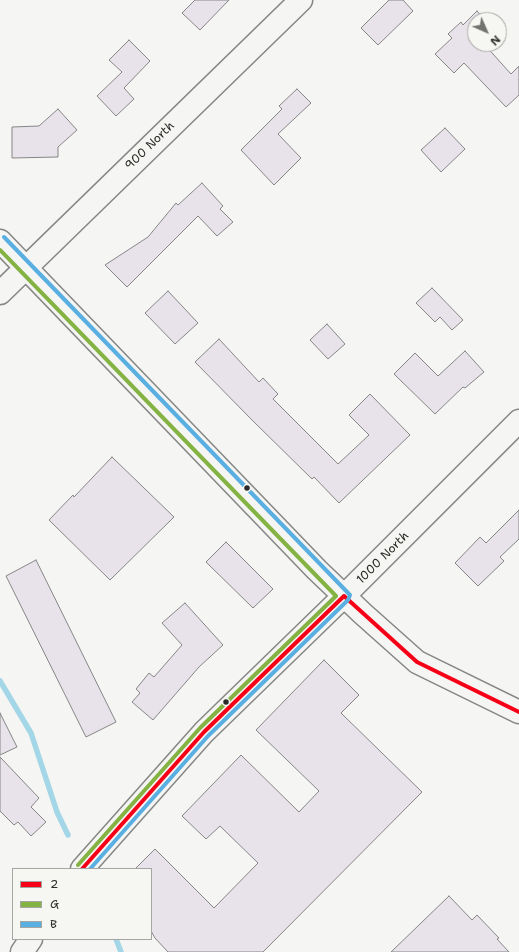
<!DOCTYPE html>
<html>
<head>
<meta charset="utf-8">
<style>
  body { margin:0 }
  #map { position:relative; width:519px; height:952px; overflow:hidden; background:#f5f5f3; font-family:"Shantell Sans",sans-serif }
  canvas { display:block }
  .legend { position:absolute; left:12px; top:868px; width:140px; height:72px; box-sizing:border-box; background:#f6f6f2; border:1px solid #a5a5a2; margin:0; padding:5px 7px; list-style:none; font-size:12px; color:#2b2b2b }
  .legend li { display:flex; align-items:center; gap:8px; height:20px }
  .legend b { width:20px; border:1px solid #a5a5a2 }
  .north { position:absolute; left:467px; top:12px; width:40px; height:40px; box-sizing:border-box; background:#f6f6f2; border:1px solid #a5a5a2; border-radius:50%; rotate:135deg; font-size:11px; font-weight:700; line-height:16px; text-align:center; color:#2b2b2b }
  .north::after { content:''; display:block; margin:auto; width:14px; height:18px; background:#727271; clip-path:polygon(50% 0,100% 100%,50% 72%,0 100%) }
</style>
</head>
<body>
<div id="map">
<canvas width="519" height="952"></canvas>
<ul class="legend">
<li><b style="height:5px;background:#f60017"></b>2</li>
<li><b style="height:5px;background:#84b344"></b>G</li>
<li><b style="height:5px;background:#59afe1"></b>B</li>
</ul>
<div class="north">N</div>
</div>
<script>
const ctx = document.querySelector('canvas').getContext('2d');
ctx.lineJoin = 'round';
function toPath(rows) {
  const path = new Path2D();
  for (const r of rows) {
    path.moveTo(r[0], r[1]);
    for (let i = 2; i < r.length; i += 2) path.lineTo(r[i], r[i + 1]);
  }
  return path;
}
function trace(path, color, width, dash) {
  ctx.strokeStyle = color;
  ctx.lineWidth = width;
  ctx.lineCap = dash ? 'butt' : 'round';
  ctx.setLineDash(dash || []);
  ctx.stroke(path);
}
function fillPath(path, color) {
  ctx.fillStyle = color;
  ctx.fill(path, 'evenodd');
}
function drawText(font, color, halo, rows, align = 'center') {
  ctx.font = font + ' "Shantell Sans",sans-serif';
  ctx.lineWidth = 3;
  ctx.setLineDash([]);
  ctx.textBaseline = 'middle';
  ctx.strokeStyle = halo;
  ctx.fillStyle = color;
  for (const [text, x, y, turn = 0] of rows) {
    ctx.save();
    ctx.translate(x, y);
    ctx.rotate((+turn || 0) * Math.PI / 180);
    ctx.textAlign = isNaN(turn) ? turn : align;
    if (halo) ctx.strokeText(text, 0, 0);
    ctx.fillText(text, 0, 0);
    ctx.restore();
  }
}
trace(toPath([
  [0,681,31,733,57,812,68,835],
  [116,939,121,952]
]), '#a3d6e6', 5.5);
const building = toPath([
  [195,0,229,0,200,30,182,13,195,0],
  [389,0,403,0,413,11,378,45,361,28,389,0],
  [477,11,485,20,475,20,475,44,484,44,511,74,519,66,519,95,506,107,464,63,454,73,435,54,452,38,448,34,461,22,463,25,477,11],
  [129,40,150,61,124,88,134,99,116,116,97,96,122,72,109,60,129,40],
  [297,89,311,103,278,134,301,158,274,185,241,150,282,109,279,106,297,89],
  [58,109,77,130,58,147,58,157,12,158,12,127,39,126,58,109],
  [445,128,465,149,441,172,421,150,445,128],
  [202,183,223,206,220,209,233,222,217,236,198,216,127,287,105,265,148,237,176,203,178,205,202,183],
  [432,288,463,320,452,330,440,317,435,322,416,303,432,288],
  [168,291,198,323,175,344,145,313,168,291],
  [327,324,345,344,328,359,310,340,327,324],
  [219,339,259,382,263,378,278,394,273,399,338,464,369,435,349,415,370,394,410,435,339,503,314,477,312,479,252,420,195,362,219,339],
  [465,351,484,372,465,388,463,387,435,414,394,374,415,353,438,376,465,351],
  [112,457,174,517,110,580,49,520,73,495,74,497,112,457],
  [519,510,519,539,500,557,504,561,478,586,455,563,480,537,486,543,519,510],
  [226,542,273,589,253,608,206,562,226,542],
  [36,560,116,722,86,737,6,576,36,560],
  [185,603,223,645,199,667,153,720,132,702,140,693,136,689,149,673,154,677,182,645,162,623,185,603],
  [324,660,359,695,341,713,422,792,263,952,168,952,155,938,151,931,151,869,135,869,155,849,214,908,258,863,220,826,206,839,182,816,241,755,299,812,319,791,256,730,324,660],
  [0,713,17,747,0,755,0,713],
  [0,757,39,798,31,807,46,822,31,836,18,822,14,825,0,811,0,757],
  [449,896,472,920,477,915,499,938,497,939,509,952,391,952,449,896]
]);
fillPath(building, '#e8e2ea');
trace(building, '#868685', 1);
const minor = toPath([
  [0,241,317,570,362,613,417,662,519,712],
  [0,293,301,0],
  [82,869,204,732,344,596,519,421],
  [22,952,31,939]
]);
trace(minor, '#868685', 25);
trace(minor, '#f5f5f3', 22);
trace(toPath([
  [344,596,417,662,519,712],
  [82,869,204,732,344,596]
]), '#f60017', 4);
trace(toPath([
  [0,250,336,596,200,728,78,865]
]), '#84b344', 4);
trace(toPath([
  [4,237,350,595,348,600,208,736,90,869]
]), '#59afe1', 4);
for (const [x, y, r, color] of [
  [247,488,3.5,"#2b2b2b"],
  [226,702,3.5,"#2b2b2b"]
]) {
  const dot = new Path2D();
  dot.arc(x, y, r, 0, 2 * Math.PI);
  ctx.fillStyle = color;
  ctx.fill(dot);
  trace(dot, '#f6f6f2', 1.5);
}
drawText('12px', '#2b2b2b', '#f6f6f2', [
  ["900 North",150,146,-44],
  ["1000 North",383,558,-45]
]);
</script>
</body>
</html>
